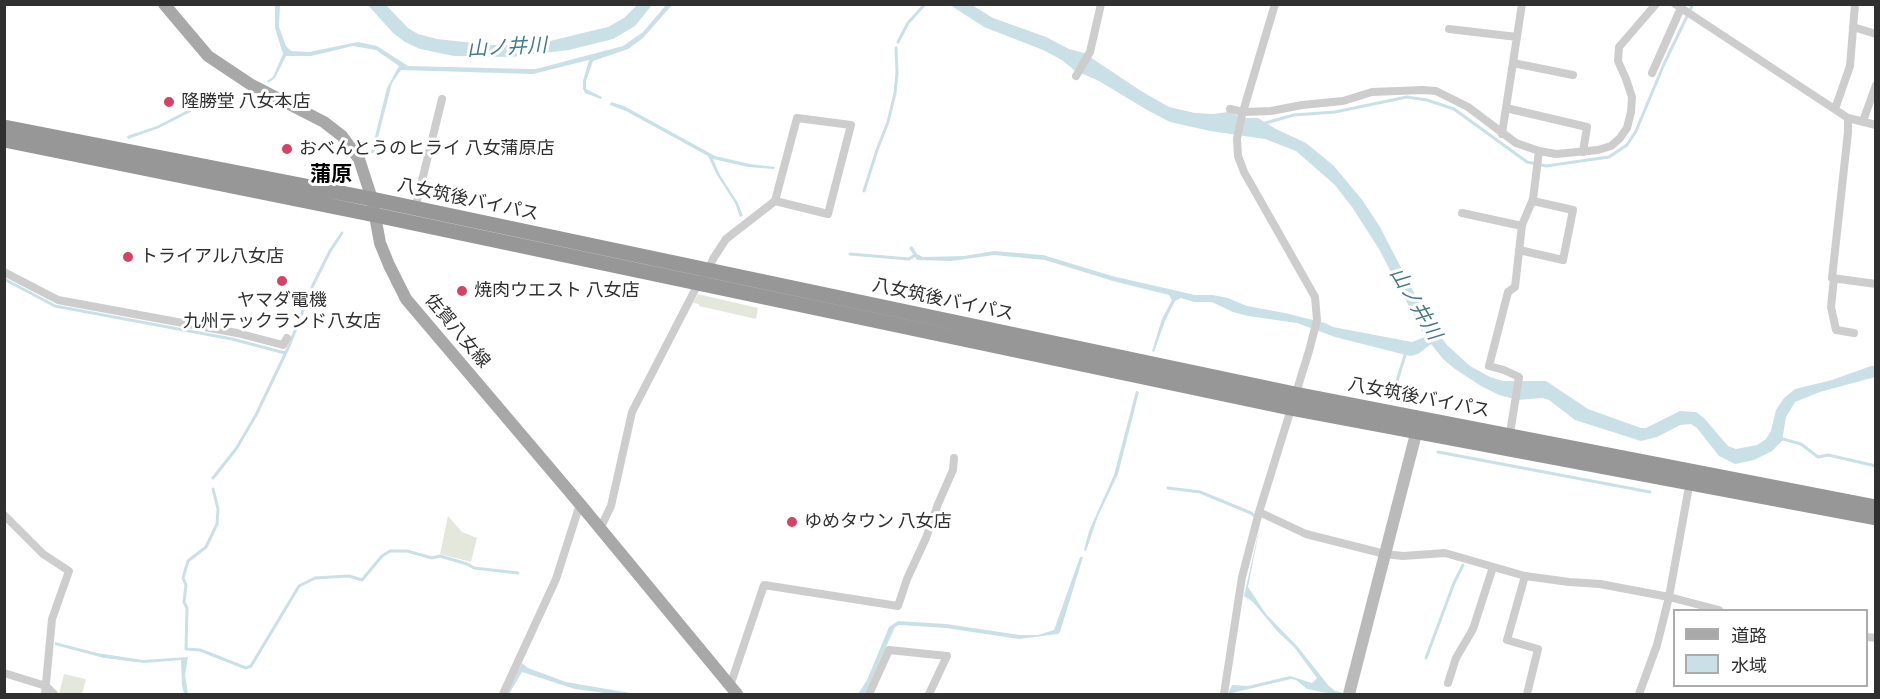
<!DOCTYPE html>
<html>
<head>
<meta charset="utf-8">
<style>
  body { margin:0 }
  #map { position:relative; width:1880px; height:699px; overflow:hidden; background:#fff; font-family:Manrope,"Noto Sans JP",sans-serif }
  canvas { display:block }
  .frame { position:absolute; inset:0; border:6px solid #303030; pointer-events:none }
  .legend { position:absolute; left:1673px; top:609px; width:195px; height:78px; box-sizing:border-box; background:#fff; border:2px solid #acacac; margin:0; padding:8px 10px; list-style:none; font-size:18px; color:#303030 }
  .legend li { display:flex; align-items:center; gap:12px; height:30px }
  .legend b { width:30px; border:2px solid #acacac }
</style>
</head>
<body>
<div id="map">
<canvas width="1880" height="699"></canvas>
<div class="frame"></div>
<ul class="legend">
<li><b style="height:8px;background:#a8a8a8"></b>道路</li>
<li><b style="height:16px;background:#cae0e7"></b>水域</li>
</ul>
</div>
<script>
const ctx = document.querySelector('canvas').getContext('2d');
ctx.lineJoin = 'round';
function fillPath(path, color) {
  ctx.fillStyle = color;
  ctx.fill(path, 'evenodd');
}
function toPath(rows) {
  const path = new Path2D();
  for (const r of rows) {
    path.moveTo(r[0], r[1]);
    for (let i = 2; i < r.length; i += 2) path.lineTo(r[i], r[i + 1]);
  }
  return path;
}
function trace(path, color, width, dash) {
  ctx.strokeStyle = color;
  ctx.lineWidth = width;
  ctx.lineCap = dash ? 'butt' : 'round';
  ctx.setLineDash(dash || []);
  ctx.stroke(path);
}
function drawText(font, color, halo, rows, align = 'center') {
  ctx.font = font + ' Manrope,"Noto Sans JP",sans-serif';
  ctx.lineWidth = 6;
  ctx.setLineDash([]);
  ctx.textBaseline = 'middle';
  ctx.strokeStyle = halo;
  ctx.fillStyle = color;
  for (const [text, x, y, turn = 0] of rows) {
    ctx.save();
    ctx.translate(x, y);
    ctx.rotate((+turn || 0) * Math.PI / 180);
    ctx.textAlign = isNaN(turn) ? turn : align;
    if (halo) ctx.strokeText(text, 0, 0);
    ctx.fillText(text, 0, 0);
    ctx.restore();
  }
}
fillPath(toPath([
  [698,294,758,308,756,319,699,306,699,304,693,303],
  [448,516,462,532,477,538,471,562,440,554],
  [64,674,86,679,82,694,59,694]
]), '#e4e8dc');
fillPath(toPath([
  [275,5,280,5,279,27,286,46,291,51,309,52,358,42,377,46,408,66,528,69,536,69,623,46,643,32,666,5,672,5,643,38,628,49,593,61,586,81,586,89,602,97,601,99,585,93,583,89,583,81,589,60,533,74,401,70,392,83,374,153,371,153,387,88,399,66,376,50,353,46,311,56,286,56,275,78,268,83,267,81,273,77,283,54,275,28],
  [368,5,386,5,408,28,418,34,437,39,492,45,518,45,550,41,587,32,608,27,624,18,637,5,652,5,635,26,613,39,569,50,511,57,454,56,420,49,405,42,393,33],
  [950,5,972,5,993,18,1046,37,1069,49,1084,53,1141,91,1169,107,1195,113,1213,114,1228,112,1244,118,1258,118,1276,129,1306,143,1334,166,1363,201,1380,227,1426,316,1429,315,1430,317,1428,319,1447,345,1470,366,1490,377,1503,381,1546,381,1588,409,1641,428,1646,428,1680,411,1696,412,1704,418,1728,446,1736,449,1757,445,1766,439,1771,431,1776,410,1784,398,1795,389,1832,380,1871,366,1875,366,1875,377,1820,392,1795,402,1786,417,1782,441,1772,451,1754,460,1735,464,1719,456,1697,428,1691,424,1680,425,1657,437,1641,441,1575,420,1549,400,1542,398,1518,400,1499,395,1481,386,1455,369,1443,359,1431,344,1418,354,1411,356,1406,355,1335,337,1297,323,1248,316,1233,312,1212,302,1194,302,1181,298,1175,301,1165,321,1154,352,1152,351,1162,319,1172,300,1169,295,1113,281,1045,260,994,255,951,261,917,260,909,248,912,246,917,254,923,257,964,256,994,251,1043,255,1112,276,1195,295,1213,295,1228,298,1247,306,1285,313,1325,323,1333,327,1412,342,1425,337,1379,249,1352,207,1335,185,1296,151,1265,139,1210,131,1170,122,1147,110,1099,81,1074,70,1062,60,1043,50,984,27],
  [225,94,226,96,214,100,159,128,128,139,127,136,157,126,213,97],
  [611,102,624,106,715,156,750,164,775,167,774,169,748,167,713,159,720,175,738,203,743,216,740,217,735,203,717,175,708,156,626,111,610,105],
  [1136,391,1139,392,1118,474,1098,516,1086,551,1084,550,1089,531,1114,475],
  [1261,521,1248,587,1266,614,1298,647,1328,685,1334,690,1332,694,1307,689,1296,680,1291,679,1228,694,1232,685,1248,686,1290,676,1312,683,1317,678,1294,647,1277,631,1253,602,1244,596],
  [1080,557,1083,557,1060,632,1058,634,1019,639,946,628,899,625,895,627,866,691,864,694,858,694,867,680,889,627,898,621,946,624,1020,635,1038,635,1054,630],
  [55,642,97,653,143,660,188,657,185,675,188,694,184,694,182,685,181,660,144,663,104,658,55,645],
  [522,663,528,668,566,682,636,694,612,694,575,689,522,672,509,694,506,694]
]), '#cae0e7');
trace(toPath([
  [898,42,908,23,925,4],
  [1262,124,1294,115,1335,112,1407,97,1427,100,1454,109,1527,162,1546,166,1609,157,1627,145,1636,131,1664,64,1693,4],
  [864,191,877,150,888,122,895,93,897,73,896,48],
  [850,254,909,259,915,255],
  [4,279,55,306,232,339,285,353],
  [1391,400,1406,352],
  [1779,438,1801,444,1818,457,1828,455,1876,466],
  [1438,452,1650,492],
  [213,478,236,449,256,415,289,346,313,285,330,251,342,233],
  [1168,488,1200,492,1251,513,1257,518],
  [213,489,218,509,217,524,206,547,188,561,183,578,186,585,184,602,187,608,186,649,200,650,246,668,251,666,299,586,315,578,349,576,362,580,382,556,390,551,407,551,432,558,440,556,467,564,474,568,518,573],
  [1426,658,1454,583,1463,565],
  [1330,691,1341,694]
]), '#cae0e7', 3);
trace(toPath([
  [1675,4,1848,118,1876,125],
  [1853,27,1876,34],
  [1449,29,1517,37],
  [1513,63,1573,75],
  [1652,73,1681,8],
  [1076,76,1090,52,1101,4],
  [1506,108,1587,127,1583,152],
  [1230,109,1243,112,1271,111,1302,105,1343,101,1372,92,1423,90,1436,91,1468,107,1516,143,1539,151,1556,154,1598,150,1611,146,1620,138,1627,128,1631,112,1632,97,1626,79,1618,61,1619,47,1656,4],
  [1835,109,1850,66,1855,4],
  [1848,118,1848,132,1832,278,1876,284],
  [1863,121,1876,85],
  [1502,134,1522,4],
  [415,209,442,99],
  [1462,213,1522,226],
  [1519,250,1563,260,1573,210,1533,201],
  [4,272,58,300,237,333,283,345,287,338],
  [1834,278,1831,307,1836,330,1854,333],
  [1511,427,1519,377,1504,370,1489,366,1508,292,1515,287,1522,225,1533,199,1539,151],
  [1259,512,1306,534,1385,554,1403,556,1445,553,1525,576,1569,582,1600,584,1669,597,1719,610],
  [4,515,43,554,69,571,52,619,45,694],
  [600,529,611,506,632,412,698,284,708,271,713,259,726,239,775,201,797,118,851,125,828,214,775,201],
  [1525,576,1507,640,1538,649,1527,694],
  [1866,637,1876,638],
  [4,673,46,686,54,694],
  [1448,683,1456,658,1473,629,1493,567],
  [730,686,764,585,898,606,907,579,926,538,938,504,953,470,954,458],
  [503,694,556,579,580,504],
  [869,694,889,650,947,656,929,694],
  [1224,694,1242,577,1259,512,1309,351,1317,320,1315,297,1244,172,1238,156,1237,139,1242,115,1275,4],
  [1639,694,1657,645,1669,597,1688,492]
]), '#cdcdcd', 8);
trace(toPath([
  [1349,694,1418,426]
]), '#bababa', 12);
trace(toPath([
  [164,4,208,56,250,84,324,122,342,136,359,159,372,199,380,243,389,265,406,299,580,504,737,694]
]), '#a8a8a8', 12);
trace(toPath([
  [4,127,372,199,1295,394,1876,507],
  [4,140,375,215,1290,408,1876,518]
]), '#979797', 15);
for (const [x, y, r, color] of [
  [169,102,6,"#d64263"],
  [287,149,6,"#d64263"],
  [128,257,6,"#d64263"],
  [282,281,6,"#d64263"],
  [462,291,6,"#d64263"],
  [792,522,6,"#d64263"]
]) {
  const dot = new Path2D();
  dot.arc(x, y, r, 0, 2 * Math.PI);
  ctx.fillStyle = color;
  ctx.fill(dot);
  trace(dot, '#fff', 2);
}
drawText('18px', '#303030', '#fff', [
  ["隆勝堂 八女本店",181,102],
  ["おべんとうのヒライ 八女蒲原店",299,149],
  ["トライアル八女店",140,257],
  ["焼肉ウエスト 八女店",474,291],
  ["ヤマダ電機",282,301,"center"],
  ["九州テックランド八女店",282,322,"center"],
  ["ゆめタウン 八女店",804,522]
], 'left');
drawText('18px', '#303030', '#fff', [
  ["八女筑後バイパス",468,200,12],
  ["八女筑後バイパス",943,300,12],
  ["佐賀八女線",457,331,50],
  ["八女筑後バイパス",1419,398,11]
]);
drawText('italic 20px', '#447a8b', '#fff', [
  ["山ノ井川",507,48,-3],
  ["山ノ井川",1415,304,59]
]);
drawText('bold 21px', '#000', '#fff', [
  ["蒲原",331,175]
]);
</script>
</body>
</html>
